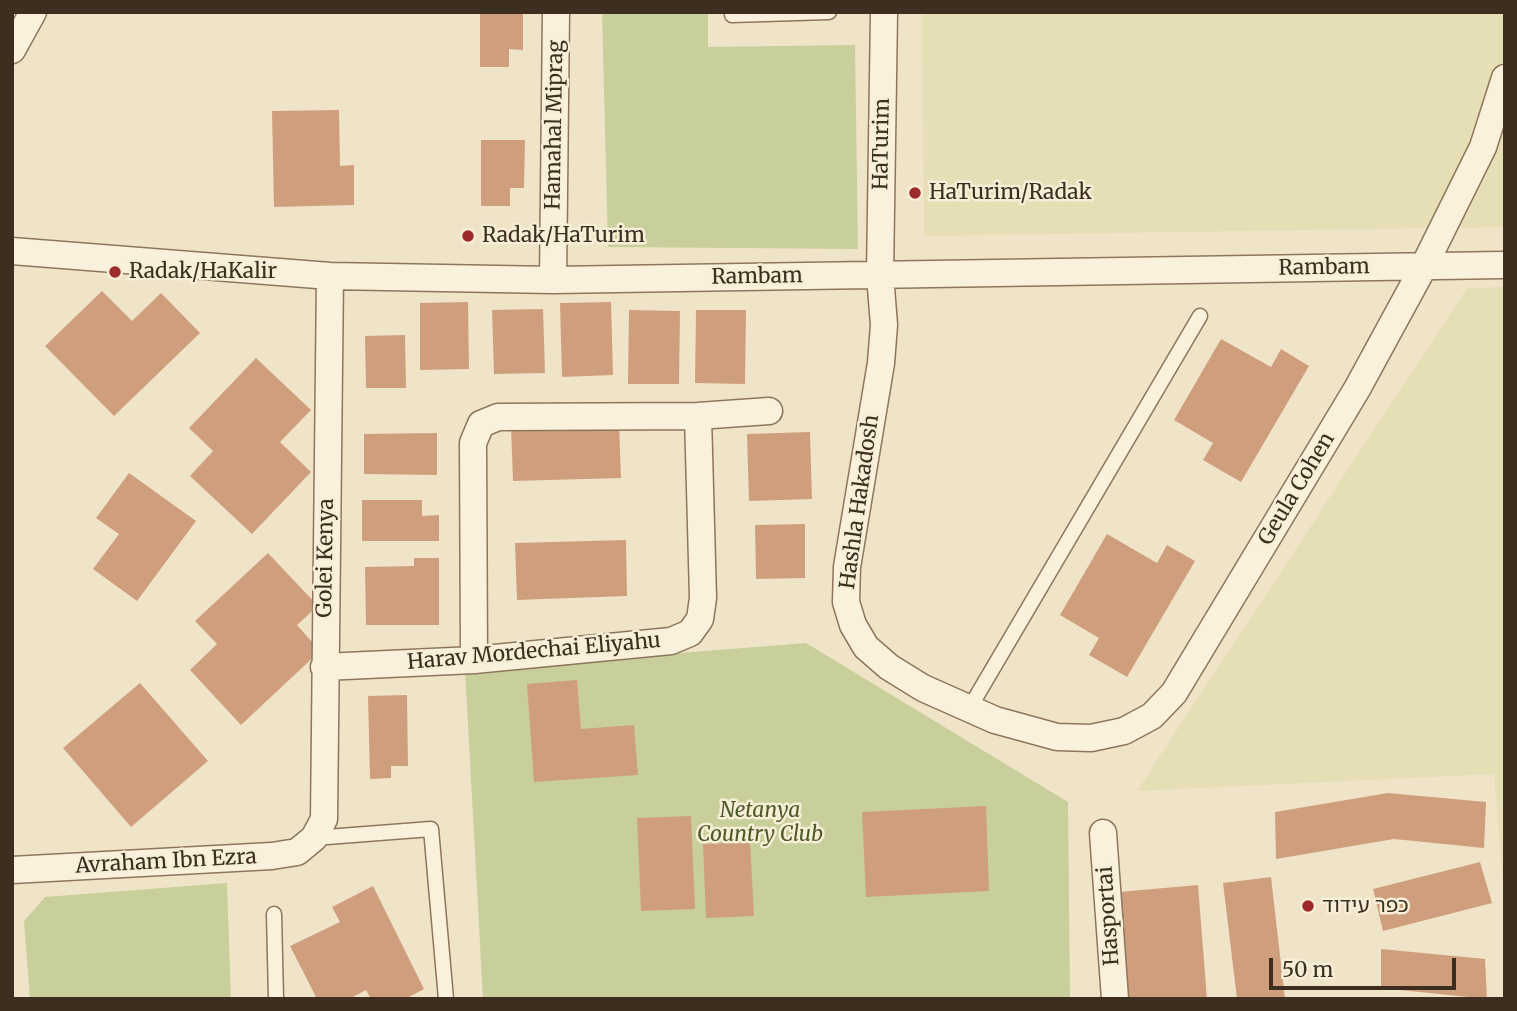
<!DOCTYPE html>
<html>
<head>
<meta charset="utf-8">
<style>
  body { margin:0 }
  #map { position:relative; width:1517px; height:1011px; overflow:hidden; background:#f0e4c8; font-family:Merriweather,serif }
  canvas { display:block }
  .frame { position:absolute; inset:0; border:14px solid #3d2e20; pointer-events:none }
  .scale { position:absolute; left:1269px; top:958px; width:187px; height:32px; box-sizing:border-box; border:4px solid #3d2e20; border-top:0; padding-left:9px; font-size:21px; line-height:24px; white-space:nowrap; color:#3d2e20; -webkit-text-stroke:5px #f7eed8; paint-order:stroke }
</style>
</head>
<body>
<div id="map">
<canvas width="1517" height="1011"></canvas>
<div class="frame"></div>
<div class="scale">50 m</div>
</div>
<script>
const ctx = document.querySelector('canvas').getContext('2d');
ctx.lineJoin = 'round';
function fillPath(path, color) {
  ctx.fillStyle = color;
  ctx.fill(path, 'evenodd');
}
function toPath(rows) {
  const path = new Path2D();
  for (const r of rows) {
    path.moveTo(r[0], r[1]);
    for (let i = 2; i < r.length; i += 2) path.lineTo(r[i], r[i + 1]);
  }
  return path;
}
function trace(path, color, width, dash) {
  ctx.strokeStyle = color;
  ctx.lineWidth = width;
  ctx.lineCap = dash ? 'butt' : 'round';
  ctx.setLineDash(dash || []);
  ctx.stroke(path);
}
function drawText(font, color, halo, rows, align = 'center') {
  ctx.font = font + ' Merriweather,"Noto Sans Hebrew",serif';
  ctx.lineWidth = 5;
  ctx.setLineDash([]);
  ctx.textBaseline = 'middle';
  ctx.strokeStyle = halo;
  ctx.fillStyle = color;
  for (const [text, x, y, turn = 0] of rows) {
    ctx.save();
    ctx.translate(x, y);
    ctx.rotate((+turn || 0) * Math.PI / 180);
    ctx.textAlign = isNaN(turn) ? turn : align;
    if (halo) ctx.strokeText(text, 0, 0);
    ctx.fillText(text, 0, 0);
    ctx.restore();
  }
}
fillPath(toPath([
  [922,12,1505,12,1505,227,924,236],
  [1505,287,1505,909,1494,774,1137,791,1467,288]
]), '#e6deb5');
fillPath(toPath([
  [602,12,708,12,708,47,855,45,858,249,608,247],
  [806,643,1068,802,1070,999,483,999,465,670],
  [227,883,231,999,30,999,24,921,45,897]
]), '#c9cf9b');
fillPath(toPath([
  [480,12,523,12,523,50,509,49,509,67,480,67],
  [339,110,340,166,354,165,354,205,274,207,272,111],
  [481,140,525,140,524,188,510,188,510,206,481,206],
  [102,291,132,321,161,293,200,333,114,416,45,346],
  [468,302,469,369,420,370,420,303],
  [611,302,613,375,562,377,560,303],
  [543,309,545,373,494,374,492,310],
  [629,310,680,311,679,384,628,384],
  [696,310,746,310,745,384,695,383],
  [405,335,406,388,366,388,365,336],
  [1221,339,1271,367,1281,349,1309,366,1241,482,1203,460,1213,443,1174,420],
  [256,358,311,410,280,442,311,472,252,534,190,476,213,451,189,428],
  [619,424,621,478,513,481,511,427],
  [810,432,812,499,749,501,747,434],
  [437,433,437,475,364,474,364,434],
  [129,473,196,521,137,601,93,569,119,534,96,518],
  [362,500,422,500,422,516,439,515,439,541,362,541],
  [805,524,805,578,756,579,755,525],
  [1107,534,1157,563,1167,545,1195,561,1127,677,1089,655,1099,638,1060,615],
  [626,540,627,596,517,600,515,543],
  [268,553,318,606,297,625,320,651,241,725,190,670,217,644,195,621],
  [414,558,439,558,439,625,366,625,365,567,414,566],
  [577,680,581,729,634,725,638,775,534,782,527,684],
  [140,683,208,761,131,827,63,748],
  [407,695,408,766,391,766,391,778,370,779,368,696],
  [1388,793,1486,802,1484,848,1394,839,1276,859,1275,812],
  [986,806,989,891,866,897,862,812],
  [691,816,695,909,641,911,637,818],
  [750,842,754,916,706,918,703,844],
  [1480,862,1492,903,1383,931,1373,889],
  [1271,877,1285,999,1237,999,1223,883],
  [1198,885,1207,999,1128,999,1119,892],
  [373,886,424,989,405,999,371,999,366,990,349,999,317,999,290,946,340,922,332,907],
  [1381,949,1485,959,1487,999,1381,988]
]), '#cf9f7d');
const lane = toPath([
  [732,15,829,12],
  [969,709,1200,316],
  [314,838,431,829,446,999],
  [274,914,276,999]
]);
const street = toPath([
  [884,12,880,275,884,325,881,363,847,567,846,602,853,625,866,647,889,667,923,688,995,720,1057,737,1091,738,1124,731,1152,716,1174,693,1357,389,1424,266,1483,147,1505,78],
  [12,50,33,12],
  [12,251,330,276,553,280,1502,265],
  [553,280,556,12],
  [474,660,473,443,481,424,498,417,698,416,769,411],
  [324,667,474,660,671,641,690,633,700,619,703,598,698,416],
  [1103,833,1115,999],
  [12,870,272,856,297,852,314,838,324,819,330,276]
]);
trace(lane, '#8d765c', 17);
trace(street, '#8d765c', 29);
trace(lane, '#faf1dc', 14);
trace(street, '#faf1dc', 26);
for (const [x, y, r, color] of [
  [915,193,7,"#9e2a2b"],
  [468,236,7,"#9e2a2b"],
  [115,272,7,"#9e2a2b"],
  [1308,906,7,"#9e2a2b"]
]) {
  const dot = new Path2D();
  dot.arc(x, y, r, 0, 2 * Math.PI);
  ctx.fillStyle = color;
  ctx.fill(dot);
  trace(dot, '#f7eed8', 2.5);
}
drawText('21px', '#3d2e20', '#f7eed8', [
  ["Hamahal Miprag",555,125,-89],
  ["HaTurim",882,144,-89],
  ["Rambam",1324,268,-1],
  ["Rambam",757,277,-1],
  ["Geula Cohen",1297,489,-59],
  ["Hashla Hakadosh",860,502,-82],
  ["Golei Kenya",326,558,-89],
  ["Harav Mordechai Eliyahu",534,652,-5],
  ["Avraham Ibn Ezra",166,862,-3],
  ["Hasportai",1109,916,-94]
]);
drawText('21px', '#3d2e20', '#f7eed8', [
  ["HaTurim/Radak",929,193],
  ["Radak/HaTurim",482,236],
  ["Radak/HaKalir",129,272],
  ["כפר עידוד",1322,906]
], 'left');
drawText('italic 21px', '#4d5a26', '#f7eed8', [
  ["Netanya",760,811],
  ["Country Club",760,835]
]);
</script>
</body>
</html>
